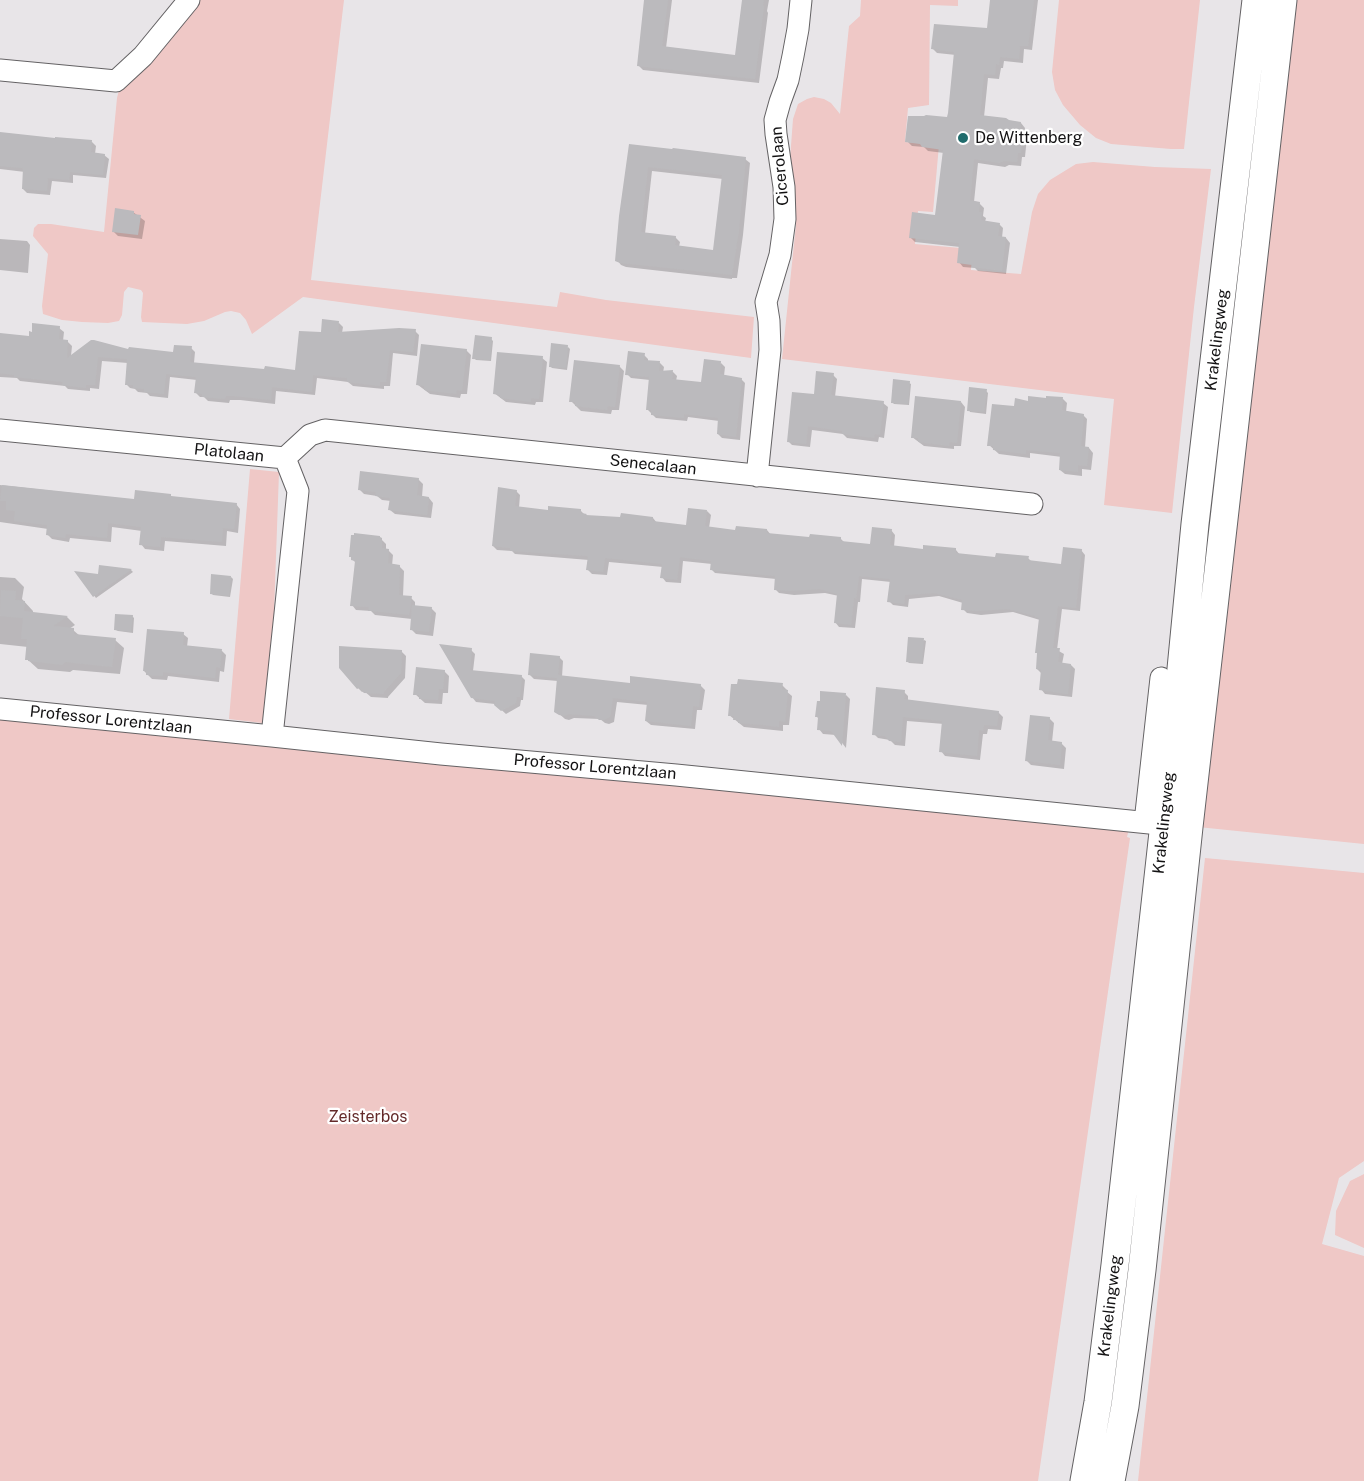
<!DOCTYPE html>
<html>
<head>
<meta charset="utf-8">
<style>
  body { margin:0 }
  canvas { display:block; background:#e8e5e8 }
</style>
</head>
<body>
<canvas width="1364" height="1481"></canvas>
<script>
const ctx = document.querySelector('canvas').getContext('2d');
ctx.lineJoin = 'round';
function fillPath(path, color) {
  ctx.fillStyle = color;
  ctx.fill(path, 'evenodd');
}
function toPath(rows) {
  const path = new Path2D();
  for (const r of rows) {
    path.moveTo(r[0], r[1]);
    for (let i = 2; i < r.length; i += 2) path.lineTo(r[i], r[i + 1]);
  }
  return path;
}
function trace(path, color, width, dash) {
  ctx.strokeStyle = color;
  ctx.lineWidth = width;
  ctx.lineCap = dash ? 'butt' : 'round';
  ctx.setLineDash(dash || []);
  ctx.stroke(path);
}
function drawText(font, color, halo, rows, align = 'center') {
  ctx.font = font + ' "Public Sans",sans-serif';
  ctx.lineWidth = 4.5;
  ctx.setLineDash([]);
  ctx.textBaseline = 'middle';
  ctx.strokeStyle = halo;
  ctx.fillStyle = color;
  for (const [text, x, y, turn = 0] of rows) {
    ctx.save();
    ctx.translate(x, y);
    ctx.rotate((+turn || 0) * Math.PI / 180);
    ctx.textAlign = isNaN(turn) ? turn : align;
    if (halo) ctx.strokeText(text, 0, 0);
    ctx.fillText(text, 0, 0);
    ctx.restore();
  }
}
fillPath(toPath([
  [193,0,344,0,311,280,557,307,560,292,606,300,754,317,751,358,303,297,252,334,246,320,240,313,231,311,225,312,204,321,187,324,142,322,141,317,143,293,141,290,128,287,124,292,122,315,119,321,108,323,82,322,62,320,43,314,42,306,48,254,33,236,34,228,38,224,51,224,104,232,117,98,121,82],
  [861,0,958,0,958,6,930,5,929,105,908,108,905,142,939,145,933,212,918,211,915,244,972,249,971,270,1021,274,1032,212,1038,194,1050,180,1076,164,1093,162,1155,167,1211,169,1194,307,1172,513,1104,505,1114,399,782,359,796,225,795,204,790,159,793,119,798,104,807,99,814,97,824,99,831,103,840,114,849,26,860,16],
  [1059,0,1200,0,1184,149,1171,149,1111,144,1096,138,1080,125,1063,105,1055,90,1052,72],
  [1290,0,1364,0,1364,844,1198,827],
  [250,469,279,472,270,724,229,719],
  [0,713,1129,829,1127,837,1130,838,1038,1481,0,1481],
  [1205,858,1364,873,1364,1161,1339,1178,1322,1244,1364,1256,1364,1481,1138,1481],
  [1364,1174,1364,1248,1335,1235,1336,1211,1350,1181]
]), '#efc8c6');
fillPath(toPath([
  [645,0,672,0,666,48,736,56,743,0,769,0,767,11,768,13,759,83,643,70,639,66],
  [992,0,1038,0,1032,50,1024,49,1023,63,1004,61,1003,68,1001,68,999,79,988,78,984,117,1021,123,1025,128,1024,135,1027,137,1025,157,1022,157,1021,166,1009,165,1005,167,978,163,974,202,979,203,984,208,983,216,986,218,985,222,999,224,1003,228,1002,238,1006,238,1010,243,1006,274,978,271,975,268,963,267,959,262,960,247,915,242,910,237,937,217,944,153,928,151,924,147,912,146,907,141,948,119,956,55,937,53,933,49,988,30],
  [0,134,92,142,96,146,95,154,104,155,109,159,106,178,73,175,73,183,52,181,50,195,27,193,23,189,25,172,0,169],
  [630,146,745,159,750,163,743,235,737,278,732,278,732,279,626,267,621,265,617,260],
  [652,171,723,179,714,251,679,247,680,242,675,237,645,234],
  [133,212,145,221,142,239,118,236,113,231],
  [0,239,27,241,30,245,28,273,0,270],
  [339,323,343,327,342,333,415,331,419,335,417,356,393,353,390,386,384,386,384,389,353,386,348,382,317,378,315,395,276,391,275,404,240,400,230,400,229,403,208,401,204,397,200,397,195,392,197,380,170,377,168,398,150,396,147,393,138,392,135,389,130,388,126,384,128,363,102,361,99,389,90,388,90,391,68,389,65,386,20,381,17,378,0,377,0,334,30,338,59,328,64,332,63,341,67,341,72,346,71,356,130,351,175,354,191,348,195,352,194,363,266,371,296,372,322,334],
  [491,339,493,341,491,361,476,360,474,358],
  [568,347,570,349,567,370,552,368,550,366],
  [466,350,471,355,467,394,461,394,460,398,430,394,418,385],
  [644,355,648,359,648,361,660,363,664,367,663,373,673,372,677,376,676,381,703,383,721,363,725,367,724,376,741,379,745,383,740,440,722,438,718,434,719,421,688,417,687,421,656,418,647,409,650,380,631,378,627,374],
  [542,358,547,362,543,402,536,402,535,405,506,402,494,393],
  [619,366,624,371,619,410,612,410,611,414,581,411,571,401],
  [833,375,837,379,835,397,883,403,888,407,884,438,879,437,878,442,847,438,843,434,812,430,810,447,792,445,788,441],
  [909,383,911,384,909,405,894,404,892,402],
  [986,391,988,393,986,414,970,412,969,410],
  [1063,399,1067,403,1066,412,1083,415,1087,419,1085,448,1089,448,1093,453,1091,470,1082,469,1082,476,1065,474,1060,470,1062,457,1030,453,1030,458,999,454,989,445,1016,408,1029,403],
  [961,402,965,407,961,446,954,446,954,449,924,446,912,437],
  [418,479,423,484,422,497,429,498,433,503,431,518,395,514,390,510,391,501,382,500,377,496,364,494,360,490],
  [0,485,135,500,170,495,173,498,236,504,240,509,238,533,227,531,226,546,165,541,164,551,145,549,141,544,142,531,112,527,111,542,70,538,69,542,52,539,48,535,48,529,0,522],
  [516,491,520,495,519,508,549,511,581,511,587,517,653,518,657,523,687,527,707,511,711,515,709,528,737,531,767,530,771,535,811,539,840,538,845,543,872,545,891,530,895,535,894,547,924,551,956,550,960,555,996,558,1028,558,1032,562,1063,565,1081,550,1085,555,1080,611,1062,609,1057,650,1064,654,1062,664,1071,665,1075,669,1072,697,1045,694,1041,689,1041,673,1037,669,1039,655,1036,652,1040,620,1013,612,981,615,967,613,963,609,963,603,939,596,909,599,908,607,893,605,889,601,891,582,862,579,860,602,858,602,855,628,839,627,835,622,839,596,825,593,794,595,779,593,775,589,776,579,715,573,711,569,712,564,683,561,681,583,666,582,662,577,663,567,609,562,607,575,592,574,588,570,589,560,515,554,512,551,497,550,493,546],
  [379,537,386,544,386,550,388,550,393,555,392,566,399,566,404,571,403,597,411,598,415,602,415,607,431,608,436,613,433,636,416,634,411,629,412,619,375,615,371,611,356,610,352,605,356,563,353,560],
  [100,567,131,570,133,572,96,598,77,573,99,576],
  [0,577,15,578,24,587,22,599,33,611,33,614,67,617,75,625,69,629,73,630,80,636,115,640,124,648,120,674,73,670,70,672,38,669,27,659,28,647,0,644],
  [231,577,233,579,230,597,213,595,211,593],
  [132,616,134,618,133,633,118,631,116,630],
  [183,634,188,638,187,647,222,651,226,655,224,672,220,671,219,682,168,676,167,680,152,679,144,671],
  [924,640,926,641,923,664,909,663,907,661],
  [442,646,471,650,475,654,473,671,521,676,525,680,523,700,521,700,520,706,506,714,495,704,476,702,472,697],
  [401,651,406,656,405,678,388,697,388,698,371,697,364,691,362,692,358,688],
  [559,657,563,661,562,677,631,685,700,685,705,690,702,710,697,710,695,729,651,725,646,721,648,705,617,702,614,722,609,724,605,723,600,719,574,718,569,720,565,719,556,711,558,681,534,679,529,674],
  [444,671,449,676,448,693,443,693,442,704,425,703,415,694],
  [782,685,787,690,786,691,792,696,789,725,783,725,783,731,744,727,729,715],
  [904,692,908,696,908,701,998,712,1003,717,1001,730,988,729,987,734,983,734,980,760,945,756,941,751,944,724,907,721,905,746,895,745,890,740,878,738,874,734],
  [846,695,850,699,846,748,836,735,823,734,819,729,819,719,817,717],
  [1049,718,1054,723,1052,742,1061,743,1066,748,1064,769,1031,765,1027,761]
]), '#0003');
fillPath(toPath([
  [644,0,668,0,662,46,735,55,742,0,764,0,763,6,764,6,755,79,637,66],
  [990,0,1034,0,1028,46,1020,46,1019,59,1000,57,999,65,996,64,995,75,984,74,980,115,1006,118,1009,120,1021,122,1020,131,1023,131,1021,153,1018,153,1017,162,1004,161,1000,163,974,159,970,200,980,202,979,212,982,212,981,220,1000,223,998,236,1006,237,1002,271,972,267,972,265,957,263,959,243,909,238,912,212,935,215,943,150,922,147,920,144,905,142,908,116,924,116,926,115,947,117,948,113,954,52,931,49,934,24,987,28],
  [0,132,55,138,55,137,92,140,91,152,105,154,103,175,70,172,69,180,48,178,47,191,22,189,23,168,0,166],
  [629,144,672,149,673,148,746,157,739,230,732,275,659,267,620,263,615,261,619,216],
  [648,167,722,175,713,250,675,245,676,236,641,232],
  [115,208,134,211,134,214,141,215,138,235,112,232],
  [322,319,339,321,338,332,399,328,416,329,413,352,390,350,386,382,380,382,380,386,347,382,347,378,313,375,312,392,272,387,271,400,234,396,226,396,225,399,202,397,202,394,194,393,196,377,166,374,164,394,144,392,144,389,133,388,133,385,125,385,127,359,98,357,95,385,86,385,86,388,62,385,63,382,14,377,14,375,0,373,0,333,29,336,29,331,32,332,32,323,60,326,59,339,68,340,67,358,91,340,94,340,128,349,129,347,173,352,174,345,192,346,190,362,264,369,265,366,295,370,299,331,321,332],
  [475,335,492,337,490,360,472,359],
  [551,343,568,345,566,368,549,367],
  [421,344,467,349,462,391,457,390,456,394,439,392,424,390,424,386,416,385],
  [628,351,645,353,644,360,660,361,659,371,673,370,672,379,701,382,704,359,721,361,720,374,742,378,736,437,717,434,718,418,684,414,684,418,651,415,651,410,646,410,649,377,625,375],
  [497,352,543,356,539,399,531,398,531,402,500,398,500,395,493,394],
  [574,360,620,365,615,407,608,406,607,410,575,406,575,402,569,402],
  [816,371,834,373,831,395,884,401,880,435,875,434,874,438,857,436,842,434,842,431,808,426,806,444,787,442,792,392,814,394],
  [893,379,910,381,908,404,891,403],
  [969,387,987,389,984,412,967,411],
  [915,396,961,401,957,443,950,442,949,446,934,444,918,442,918,438,911,438],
  [1028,396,1046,398,1046,396,1063,397,1062,410,1084,414,1081,446,1089,447,1087,466,1078,465,1078,472,1059,470,1060,453,1026,450,1026,454,993,450,993,446,987,446,992,404,1014,406,1015,398,1028,401],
  [360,471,419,478,417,495,429,497,427,515,388,510,390,498,375,496,376,492,358,490],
  [2,485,134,499,135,490,171,494,171,496,237,503,234,529,223,528,222,542,161,537,160,547,139,545,141,527,108,523,107,538,66,534,65,538,46,535,47,525,14,521,15,511,6,510,6,501,0,501],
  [498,487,517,490,515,506,548,510,548,506,581,509,581,513,587,514,586,515,620,517,621,513,653,517,653,521,686,525,688,508,707,510,705,526,735,530,736,526,767,529,767,533,809,537,810,534,841,537,841,541,870,544,872,527,892,529,890,545,923,549,923,545,956,548,956,553,995,557,996,553,1029,556,1028,560,1061,564,1063,547,1082,549,1076,608,1058,606,1053,648,1060,648,1058,662,1071,664,1068,694,1039,690,1041,670,1036,669,1037,653,1035,653,1039,618,1035,617,1035,616,1007,609,976,611,961,610,962,600,934,593,905,595,904,604,887,602,890,579,859,576,856,599,854,598,851,625,834,623,837,594,820,589,789,591,774,590,775,576,710,570,711,561,680,557,677,580,660,578,662,564,605,558,603,572,586,570,588,556,510,551,510,548,492,546],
  [354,533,380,536,380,537,382,538,382,548,389,549,388,563,400,565,399,595,412,596,409,615,371,611,368,611,369,607,350,606,355,561,351,560,351,557,349,557,351,535,354,535],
  [99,565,132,569,93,597,74,571,98,574],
  [211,574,231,576,229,596,210,594],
  [1,590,16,591,15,600,25,601,24,611,68,616,53,626,74,628,74,634,116,638,112,667,65,662,62,665,28,661,28,660,25,660,27,639,21,639,23,618,0,616],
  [412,605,432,607,429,632,410,630],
  [115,614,133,615,131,632,114,630],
  [147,629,184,632,183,645,222,649,220,668,216,667,215,678,163,672,163,676,146,675,146,671,143,671],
  [908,637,924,638,922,663,906,662],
  [439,644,472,648,470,670,522,675,520,697,517,697,516,703,501,711,494,705,495,701,471,698],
  [339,646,402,650,401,673,384,692,384,694,364,693,359,688,357,689,339,668],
  [530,653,560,656,558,675,630,683,630,676,701,684,699,707,693,706,691,726,645,721,647,702,613,698,610,717,604,720,599,720,594,716,569,714,564,716,559,715,554,712,557,678,528,675],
  [416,667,445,670,443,689,439,689,438,700,419,699,419,695,413,695],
  [738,679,783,683,782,689,788,690,785,722,779,721,779,727,763,725,738,723,738,720,733,720,734,716,728,716,731,684,737,684],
  [876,687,905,690,904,699,999,711,997,726,984,725,983,731,979,730,977,756,939,752,942,721,903,717,901,742,889,741,885,736,872,735],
  [820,691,846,693,842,746,831,731,817,730,818,717,815,717,817,701,820,701],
  [1030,715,1050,717,1048,740,1062,742,1060,765,1025,761]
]), '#bbbabd');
const minor = toPath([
  [0,70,116,81,143,56,189,0],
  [0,430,285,458,298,491,272,736],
  [285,458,310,435,325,430,1032,504],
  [757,476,770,350,769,321,766,302,780,255,785,219,784,187,776,134,775,120,780,102,788,80,793,56,798,29,801,0],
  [0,709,272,736,441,754,676,775,1179,826],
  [1145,822,1161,678]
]);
const major = toPath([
  [1084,1481,1098,1402,1115,1265,1180,679,1195,524,1256,0],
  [1111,1481,1125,1406,1142,1270,1189,827,1283,0]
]);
trace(minor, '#646264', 23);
trace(major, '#646264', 29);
trace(minor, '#fff', 21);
trace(major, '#fff', 27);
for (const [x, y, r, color] of [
  [963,138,6,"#1f6b6c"]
]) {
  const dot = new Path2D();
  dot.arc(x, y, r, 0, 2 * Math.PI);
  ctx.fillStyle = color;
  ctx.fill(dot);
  trace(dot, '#fff', 2);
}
drawText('16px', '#131213', '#fff', [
  ["De Wittenberg",975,138]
], 'left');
drawText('16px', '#131213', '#fff', [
  ["Cicerolaan",780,166,-95],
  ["Krakelingweg",1217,340,-83],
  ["Platolaan",229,453,6],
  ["Senecalaan",653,465,6],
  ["Professor Lorentzlaan",111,720,6],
  ["Professor Lorentzlaan",595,767,5],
  ["Krakelingweg",1164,823,-84],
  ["Krakelingweg",1110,1306,-83]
]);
drawText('16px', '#642a2a', '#fff', [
  ["Zeisterbos",368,1117]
]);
</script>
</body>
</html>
